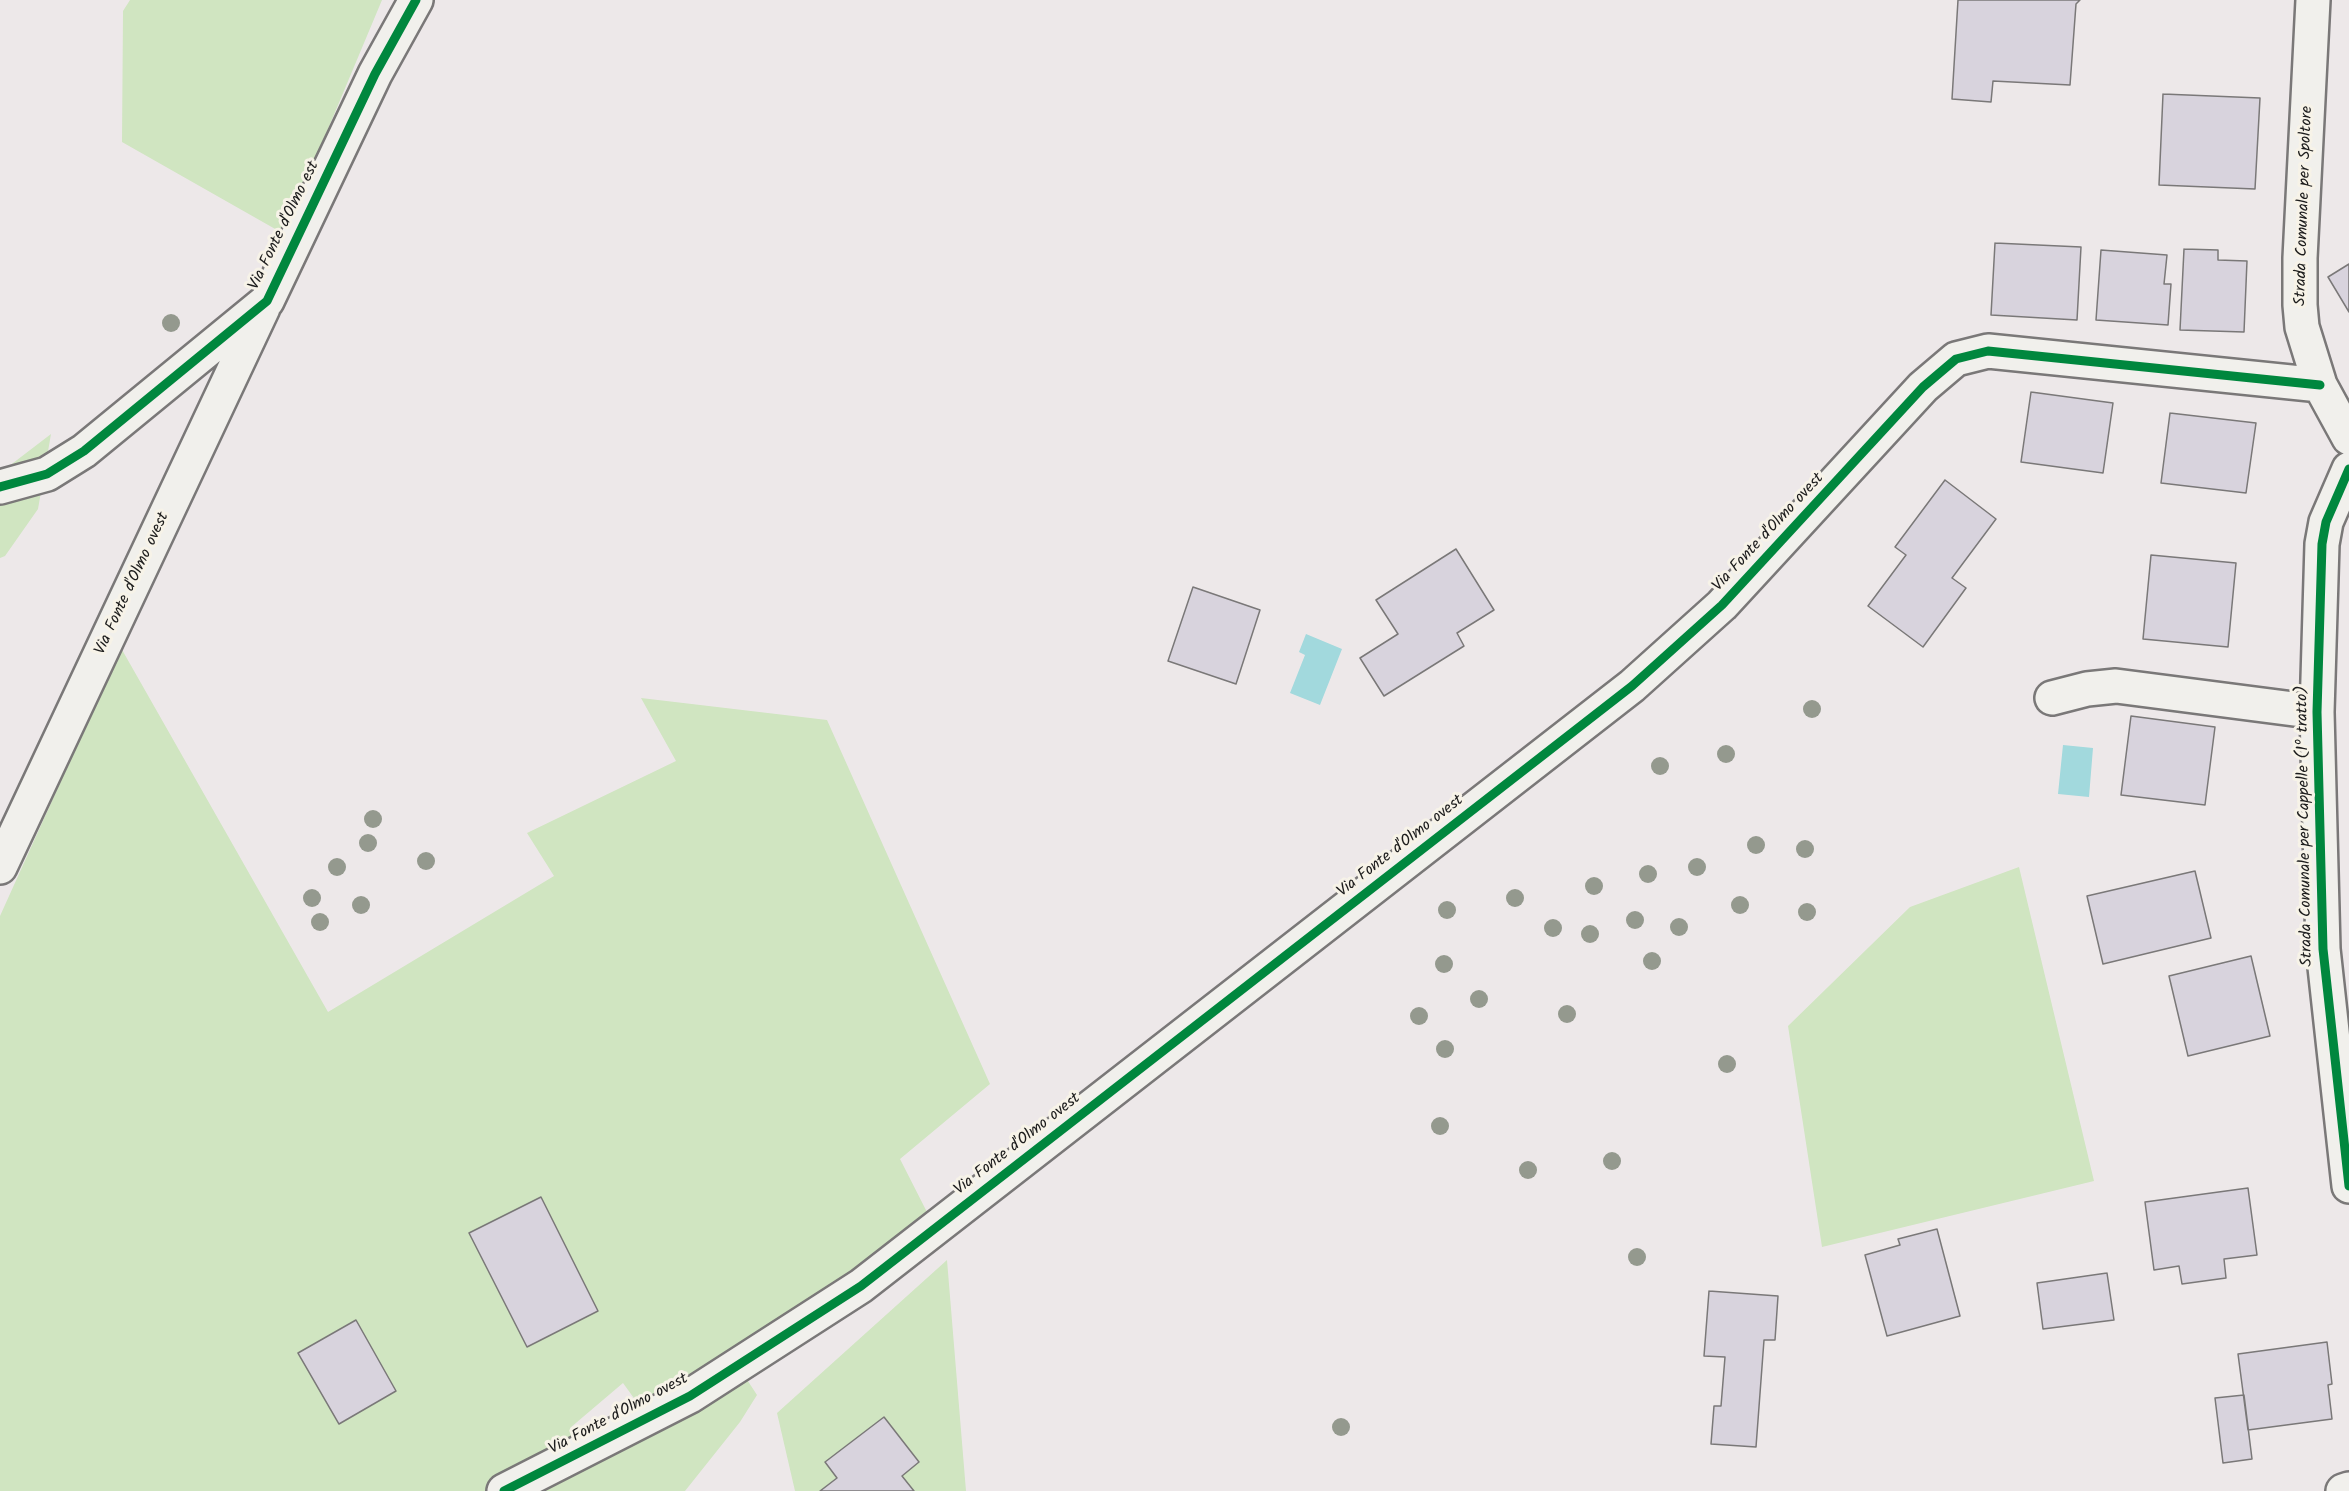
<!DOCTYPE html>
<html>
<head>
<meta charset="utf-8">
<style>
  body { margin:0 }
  canvas { display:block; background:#ede8e9 }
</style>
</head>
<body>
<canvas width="2349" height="1491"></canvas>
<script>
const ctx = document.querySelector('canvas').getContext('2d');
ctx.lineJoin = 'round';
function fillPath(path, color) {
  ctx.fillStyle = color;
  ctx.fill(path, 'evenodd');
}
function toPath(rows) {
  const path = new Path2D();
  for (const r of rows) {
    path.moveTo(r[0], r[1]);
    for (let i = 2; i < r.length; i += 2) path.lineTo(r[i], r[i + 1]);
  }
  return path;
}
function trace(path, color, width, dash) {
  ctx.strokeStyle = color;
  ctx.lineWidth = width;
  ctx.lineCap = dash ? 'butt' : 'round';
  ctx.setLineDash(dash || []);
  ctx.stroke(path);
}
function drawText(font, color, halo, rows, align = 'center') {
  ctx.font = font + ' Kalam,sans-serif';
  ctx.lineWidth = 6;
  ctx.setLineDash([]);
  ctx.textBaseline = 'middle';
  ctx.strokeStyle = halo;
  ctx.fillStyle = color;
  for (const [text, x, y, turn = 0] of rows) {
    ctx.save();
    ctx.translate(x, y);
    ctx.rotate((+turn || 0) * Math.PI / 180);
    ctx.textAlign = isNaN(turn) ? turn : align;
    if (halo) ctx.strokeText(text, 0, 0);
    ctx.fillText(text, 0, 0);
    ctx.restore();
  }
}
fillPath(toPath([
  [130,0,382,0,284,234,122,142,123,11],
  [51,434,38,509,5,556,0,558,0,473],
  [121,648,328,1012,554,876,527,833,676,761,641,698,827,720,990,1084,900,1159,930,1218,729,1352,757,1395,740,1422,685,1491,0,1491,0,916],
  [623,1383,641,1408,578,1445,570,1428],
  [2019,867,2094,1181,1822,1247,1788,1026,1910,907],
  [947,1260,966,1491,795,1491,777,1413]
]), '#d0e5c1');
fillPath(toPath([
  [1306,634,1342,649,1320,705,1290,693,1305,655,1299,652],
  [2063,745,2093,748,2089,797,2058,794]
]), '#a2d9dd');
const building = toPath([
  [1958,0,2080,0,2076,4,2070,85,1993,81,1991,102,1952,99,1958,0],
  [2163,94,2260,98,2255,189,2159,185,2163,94],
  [1995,243,2081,247,2077,320,1991,315,1995,243],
  [2184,249,2218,250,2218,260,2247,261,2244,332,2180,330,2184,249],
  [2101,250,2167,255,2164,284,2171,284,2168,325,2096,320,2101,250],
  [2349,264,2349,312,2328,277,2349,264],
  [2031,392,2113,403,2103,473,2021,462,2031,392],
  [2170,413,2256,423,2246,493,2161,483,2170,413],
  [1945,480,1996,519,1952,578,1966,588,1923,647,1868,606,1906,555,1895,547,1945,480],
  [1456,549,1494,610,1457,633,1464,646,1384,696,1360,658,1398,634,1376,600,1456,549],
  [2151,555,2236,563,2228,647,2143,639,2151,555],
  [1193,587,1260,610,1236,684,1168,661,1193,587],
  [2131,716,2215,727,2205,805,2121,795,2131,716],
  [2195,871,2211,938,2103,964,2087,896,2195,871],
  [2251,956,2270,1036,2188,1056,2169,976,2251,956],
  [2248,1188,2257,1255,2224,1259,2226,1278,2182,1284,2179,1266,2154,1270,2145,1202,2248,1188],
  [541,1197,598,1311,527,1347,469,1233,541,1197],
  [1937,1229,1960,1316,1887,1336,1865,1255,1900,1245,1898,1239,1937,1229],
  [2107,1273,2114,1320,2043,1329,2037,1283,2107,1273],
  [1709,1291,1778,1296,1775,1340,1764,1340,1756,1447,1711,1444,1714,1406,1721,1406,1725,1357,1704,1356,1709,1291],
  [356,1320,396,1391,339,1424,298,1353,356,1320],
  [2327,1342,2332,1384,2328,1385,2332,1419,2248,1430,2238,1354,2327,1342],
  [2244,1395,2252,1459,2223,1463,2215,1398,2244,1395],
  [884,1417,919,1462,902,1476,914,1491,820,1491,837,1478,825,1462,884,1417]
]);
fillPath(building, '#d8d3dd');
trace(building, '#7a7878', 1.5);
const minor = toPath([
  [2313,0,2300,258,2300,305,2302,327,2320,385,2349,438],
  [2349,469,2326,522,2322,544,2317,712,2323,949,2349,1186],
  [0,487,47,474,84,451,267,301,375,74,416,0],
  [2052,698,2087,689,2116,686,2317,712],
  [0,867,263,308],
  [504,1491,690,1396,861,1286,1632,686,1722,605,1923,387,1956,359,1988,351,2320,385],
  [2343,1491,2349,1489]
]);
trace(minor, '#7a7878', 38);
trace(minor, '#f1f0ec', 33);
trace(toPath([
  [2349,469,2326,522,2322,544,2317,712,2323,949,2349,1186],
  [0,487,47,474,84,451,267,301,375,74,416,0],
  [504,1491,690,1396,861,1286,1632,686,1722,605,1923,387,1956,359,1988,351,2320,385]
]), '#00873e', 9);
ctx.fillStyle = '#94998e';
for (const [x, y] of [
  [171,323],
  [1812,709],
  [1726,754],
  [1660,766],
  [373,819],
  [368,843],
  [1756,845],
  [1805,849],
  [426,861],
  [337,867],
  [1697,867],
  [1648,874],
  [1594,886],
  [312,898],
  [1515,898],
  [361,905],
  [1740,905],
  [1447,910],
  [1807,912],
  [1635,920],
  [320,922],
  [1679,927],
  [1553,928],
  [1590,934],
  [1652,961],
  [1444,964],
  [1479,999],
  [1567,1014],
  [1419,1016],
  [1445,1049],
  [1727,1064],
  [1440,1126],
  [1612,1161],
  [1528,1170],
  [1637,1257],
  [1341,1427]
]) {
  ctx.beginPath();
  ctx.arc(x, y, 9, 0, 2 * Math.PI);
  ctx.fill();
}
drawText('16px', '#1c1c1c', '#f7f3e8', [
  ["Strada Comunale per Spoltore",2305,206,-88],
  ["Via Fonte d'Olmo est",285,226,-64],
  ["Via Fonte d'Olmo ovest",1769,533,-47],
  ["Via Fonte d'Olmo ovest",133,584,-65],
  ["Strada Comunale per Cappelle (1º tratto)",2306,826,-91],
  ["Via Fonte d'Olmo ovest",1401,847,-38],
  ["Via Fonte d'Olmo ovest",1018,1145,-38],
  ["Via Fonte d'Olmo ovest",619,1415,-28]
]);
</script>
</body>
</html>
